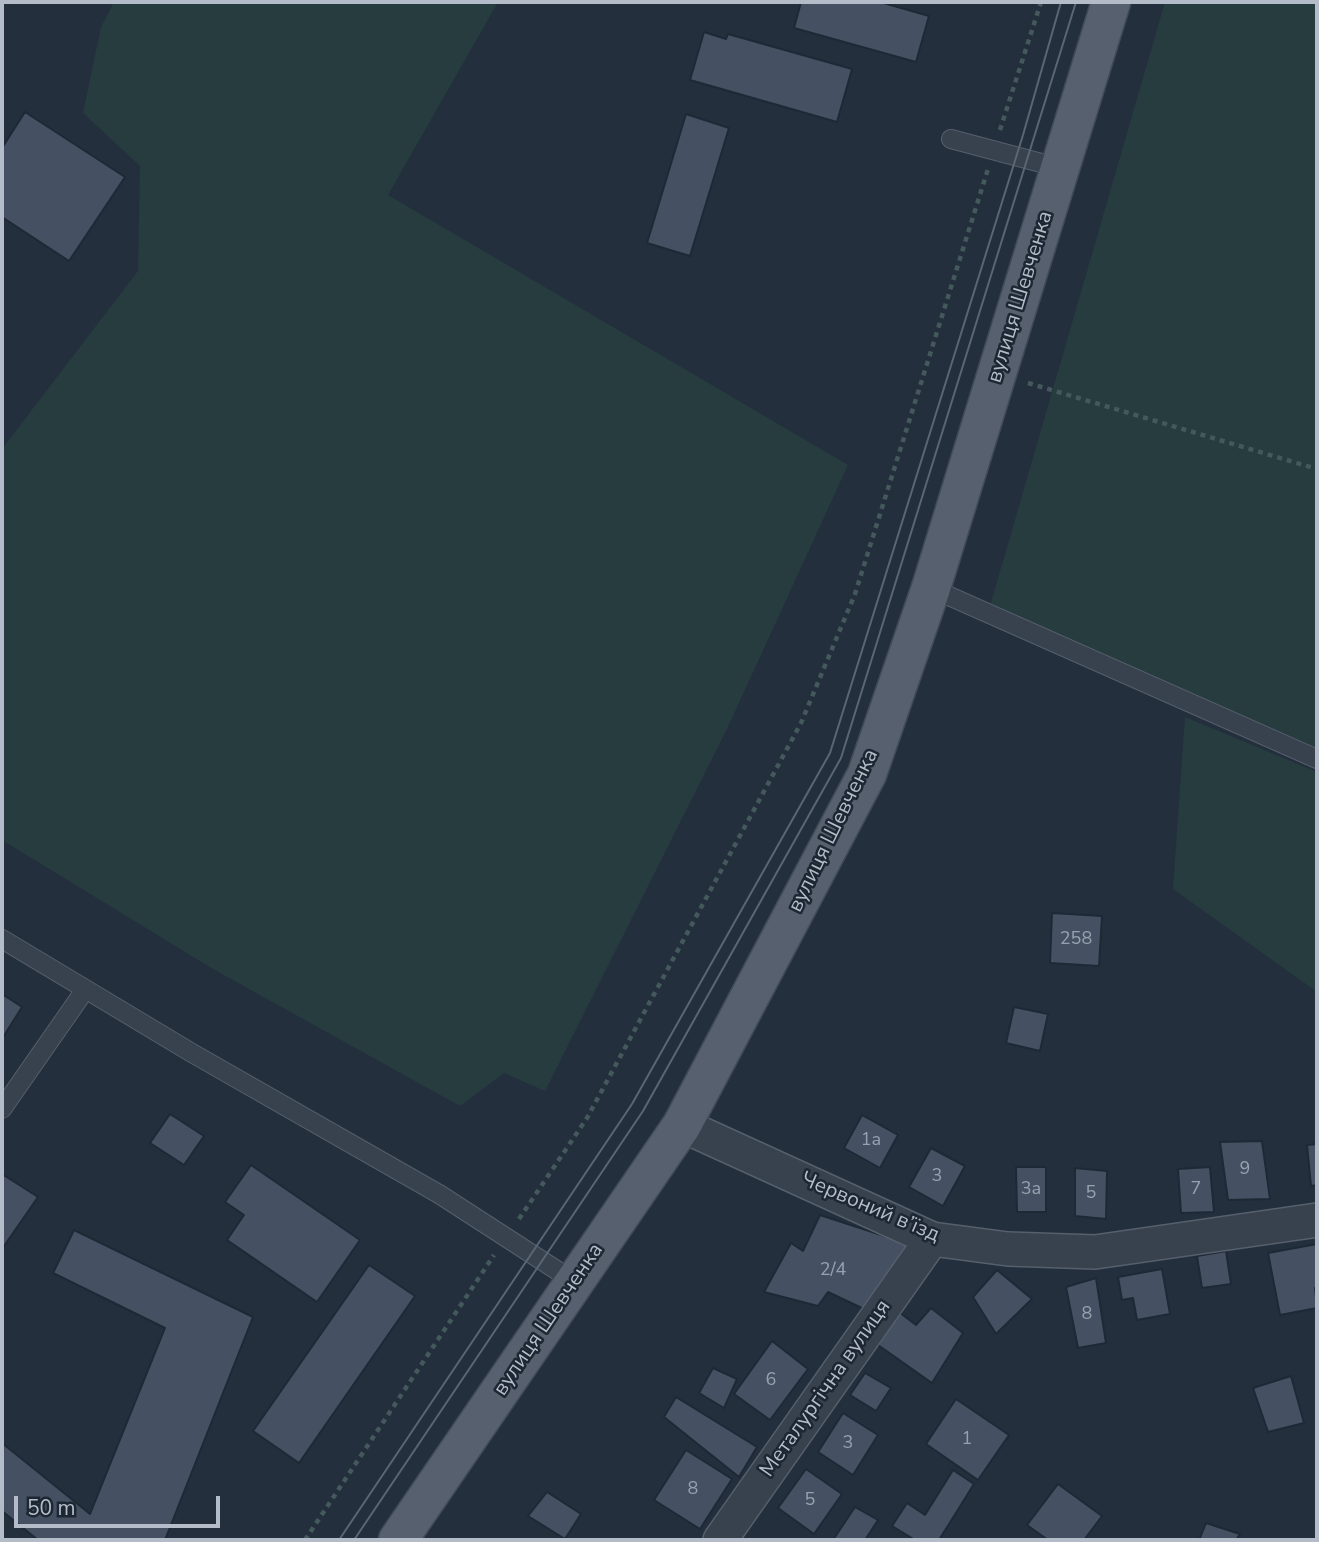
<!DOCTYPE html>
<html>
<head>
<meta charset="utf-8">
<style>
  body { margin:0 }
  #map { position:relative; width:1319px; height:1542px; overflow:hidden; background:#242f3e; font-family:"Nunito Sans",sans-serif }
  canvas { display:block }
  .frame { position:absolute; inset:0; border:4px solid #b4bcc9; pointer-events:none }
  .scale { position:absolute; left:14px; top:1496px; width:206px; height:32px; box-sizing:border-box; border:4px solid #b4bcc9; border-top:0; padding-left:9px; font-size:21px; line-height:24px; white-space:nowrap; color:#b4bcc9; -webkit-text-stroke:5px #1d2633; paint-order:stroke }
</style>
</head>
<body>
<div id="map">
<canvas width="1319" height="1542"></canvas>
<div class="frame"></div>
<div class="scale">50 m</div>
</div>
<script>
const ctx = document.querySelector('canvas').getContext('2d');
ctx.lineJoin = 'round';
function fillPath(path, color) {
  ctx.fillStyle = color;
  ctx.fill(path, 'evenodd');
}
function toPath(rows) {
  const path = new Path2D();
  for (const r of rows) {
    path.moveTo(r[0], r[1]);
    for (let i = 2; i < r.length; i += 2) path.lineTo(r[i], r[i + 1]);
  }
  return path;
}
function trace(path, color, width, dash) {
  ctx.strokeStyle = color;
  ctx.lineWidth = width;
  ctx.lineCap = dash ? 'butt' : 'round';
  ctx.setLineDash(dash || []);
  ctx.stroke(path);
}
function drawText(font, color, halo, rows, align = 'center') {
  ctx.font = font + ' "Nunito Sans",sans-serif';
  ctx.lineWidth = 5;
  ctx.setLineDash([]);
  ctx.textBaseline = 'middle';
  ctx.strokeStyle = halo;
  ctx.fillStyle = color;
  for (const [text, x, y, turn = 0] of rows) {
    ctx.save();
    ctx.translate(x, y);
    ctx.rotate((+turn || 0) * Math.PI / 180);
    ctx.textAlign = isNaN(turn) ? turn : align;
    if (halo) ctx.strokeText(text, 0, 0);
    ctx.fillText(text, 0, 0);
    ctx.restore();
  }
}
fillPath(toPath([
  [114,2,498,2,388,195,848,465,727,729,545,1091,504,1073,460,1106,213,969,2,840,2,449,138,271,140,166,83,113,101,27],
  [1165,2,1317,2,1317,759,988,613],
  [1185,717,1317,772,1317,992,1173,889]
]), '#263c3f');
const building = toPath([
  [801,2,880,2,929,16,916,62,794,28,801,2],
  [704,32,726,39,728,34,852,69,837,122,690,80,704,32],
  [25,112,125,177,69,261,2,217,2,148,25,112],
  [686,114,729,128,690,256,647,243,686,114],
  [1052,913,1102,916,1099,966,1050,963,1052,913],
  [2,994,22,1007,2,1039,2,994],
  [1014,1007,1048,1014,1040,1051,1006,1043,1014,1007],
  [170,1114,204,1136,184,1165,150,1143,170,1114],
  [862,1115,898,1135,880,1168,844,1148,862,1115],
  [1262,1141,1270,1199,1228,1200,1220,1142,1262,1141],
  [1317,1144,1317,1185,1311,1186,1307,1145,1317,1144],
  [931,1148,965,1166,943,1206,909,1187,931,1148],
  [251,1165,360,1240,317,1302,227,1240,244,1215,225,1202,251,1165],
  [1016,1167,1046,1167,1046,1212,1017,1212,1016,1167],
  [1210,1167,1214,1212,1181,1213,1178,1169,1210,1167],
  [1075,1168,1107,1171,1106,1219,1075,1216,1075,1168],
  [2,1174,38,1197,2,1249,2,1174],
  [820,1215,909,1244,866,1310,828,1292,818,1306,764,1292,791,1243,803,1251,820,1215],
  [74,1230,253,1317,165,1540,38,1540,2,1511,2,1443,90,1514,165,1328,53,1273,74,1230],
  [1317,1244,1317,1288,1315,1288,1317,1308,1280,1315,1268,1253,1317,1244],
  [1226,1251,1231,1284,1202,1288,1197,1256,1226,1251],
  [369,1265,415,1296,299,1463,253,1431,369,1265],
  [1162,1269,1170,1314,1137,1320,1133,1298,1122,1300,1118,1277,1162,1269],
  [997,1270,1032,1299,996,1334,973,1297,997,1270],
  [1096,1278,1106,1343,1078,1348,1066,1287,1096,1278],
  [931,1308,963,1333,932,1383,878,1345,899,1312,916,1325,931,1308],
  [772,1341,808,1369,770,1420,734,1394,772,1341],
  [713,1368,737,1379,724,1408,699,1393,713,1368],
  [865,1373,891,1388,876,1411,850,1395,865,1373],
  [1291,1376,1304,1423,1268,1432,1253,1388,1291,1376],
  [676,1397,757,1447,739,1477,664,1417,676,1397],
  [956,1399,1009,1435,978,1480,926,1444,956,1399],
  [843,1413,878,1435,853,1475,818,1452,843,1413],
  [686,1450,732,1479,700,1529,654,1500,686,1450],
  [806,1469,842,1494,814,1534,778,1508,806,1469],
  [953,1470,974,1484,939,1540,915,1540,892,1526,907,1503,925,1515,953,1470],
  [1058,1484,1102,1516,1084,1540,1048,1540,1027,1525,1058,1484],
  [547,1492,581,1514,565,1539,528,1516,547,1492],
  [855,1507,878,1520,865,1540,833,1540,855,1507],
  [1206,1523,1240,1534,1236,1540,1199,1540,1206,1523]
]);
fillPath(building, '#455162');
trace(building, '#1f2835', 2);
const service = toPath([
  [951,139,1060,168],
  [931,588,1317,759],
  [2,939,192,1053,439,1194,575,1282],
  [2,1109,85,990]
]);
const minor = toPath([
  [682,1125,932,1239,1008,1249,1095,1252,1317,1220],
  [720,1540,932,1239]
]);
const primary = toPath([
  [398,1540,682,1125,867,774,931,588,1111,2]
]);
trace(service, '#565f6c', 20);
trace(minor, '#565f6c', 36);
trace(primary, '#414a57', 41);
trace(toPath([
  [1000,130,1041,2],
  [1028,383,1317,469],
  [519,1219,587,1118,801,723,855,594,988,169],
  [305,1540,494,1255]
]), '#44595c', 4.5, [5, 5]);
trace(service, '#38414e', 18);
trace(minor, '#38414e', 33);
trace(primary, '#56606e', 38);
trace(toPath([
  [339,1540,632,1104,830,753,1023,135,1061,2],
  [354,1540,643,1111,841,758,1076,2]
]), '#5a6575', 2);
drawText('18px', '#98a1af', null, [
  ["258",1076,940],
  ["1а",871,1141],
  ["9",1245,1170],
  ["3",937,1177],
  ["3а",1031,1190],
  ["7",1196,1190],
  ["5",1091,1194],
  ["2/4",833,1271],
  ["8",1087,1315],
  ["6",771,1381],
  ["1",967,1440],
  ["3",848,1444],
  ["8",693,1490],
  ["5",810,1501]
]);
drawText('21px', '#b4bcc9', '#1d2633', [
  ["вулиця Шевченка",1021,297,-73],
  ["вулиця Шевченка",834,831,-64],
  ["Червоний в’їзд",870,1208,23],
  ["вулиця Шевченка",549,1320,-56],
  ["Металургічна вулиця",826,1389,-55]
]);
</script>
</body>
</html>
